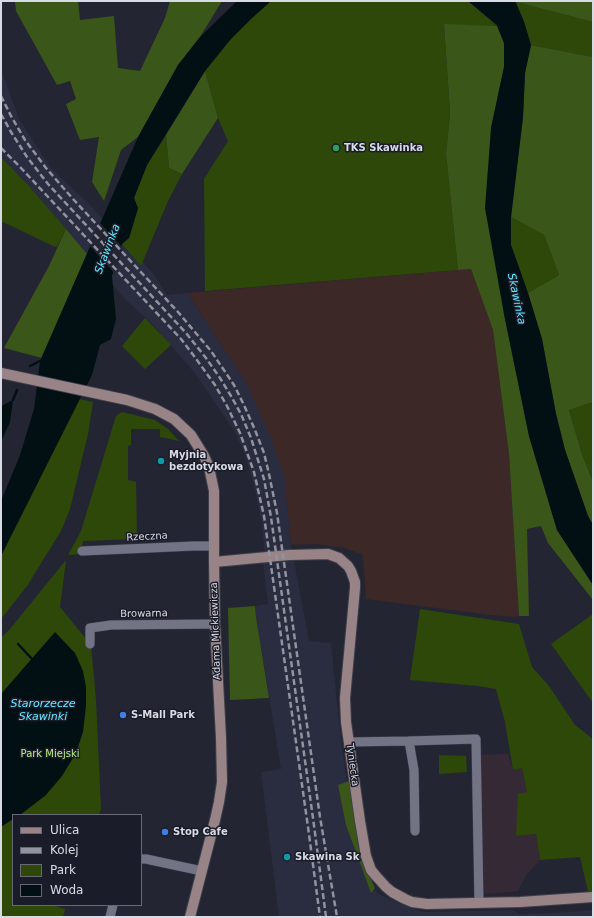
<!DOCTYPE html>
<html>
<head>
<meta charset="utf-8">
<style>
  body { margin:0 }
  #map { position:relative; width:594px; height:918px; overflow:hidden; background:#242533; font-family:"DejaVu Sans",sans-serif }
  canvas { display:block }
  .frame { position:absolute; inset:0; border:2px solid #d9dbe4; pointer-events:none }
  .legend { position:absolute; left:12px; top:814px; width:130px; height:92px; box-sizing:border-box; background:#1b1c29; border:1px solid #676874; margin:0; padding:5px 7px; list-style:none; font-size:12px; color:#d9dbe4 }
  .legend li { display:flex; align-items:center; gap:8px; height:20px }
  .legend b { width:20px; border:1px solid #676874 }
</style>
</head>
<body>
<div id="map">
<canvas width="594" height="918"></canvas>
<div class="frame"></div>
<ul class="legend">
<li><b style="height:5px;background:#988486"></b>Ulica</li>
<li><b style="height:5px;background:#91939e"></b>Kolej</li>
<li><b style="height:11px;background:#2e4809"></b>Park</li>
<li><b style="height:11px;background:#021014"></b>Woda</li>
</ul>
</div>
<script>
const ctx = document.querySelector('canvas').getContext('2d');
ctx.lineJoin = 'round';
function fillPath(path, color) {
  ctx.fillStyle = color;
  ctx.fill(path, 'evenodd');
}
function toPath(rows) {
  const path = new Path2D();
  for (const r of rows) {
    path.moveTo(r[0], r[1]);
    for (let i = 2; i < r.length; i += 2) path.lineTo(r[i], r[i + 1]);
  }
  return path;
}
function trace(path, color, width, dash) {
  ctx.strokeStyle = color;
  ctx.lineWidth = width;
  ctx.lineCap = dash ? 'butt' : 'round';
  ctx.setLineDash(dash || []);
  ctx.stroke(path);
}
function drawText(font, color, halo, rows, align = 'center') {
  ctx.font = font + ' "DejaVu Sans",sans-serif';
  ctx.lineWidth = 3;
  ctx.setLineDash([]);
  ctx.textBaseline = 'middle';
  ctx.strokeStyle = halo;
  ctx.fillStyle = color;
  for (const [text, x, y, turn = 0] of rows) {
    ctx.save();
    ctx.translate(x, y);
    ctx.rotate((+turn || 0) * Math.PI / 180);
    ctx.textAlign = isNaN(turn) ? turn : align;
    if (halo) ctx.strokeText(text, 0, 0);
    ctx.fillText(text, 0, 0);
    ctx.restore();
  }
}
fillPath(toPath([
  [471,269,493,330,509,454,519,616,514,617,491,615,366,599,363,555,345,548,316,544,291,545,284,478,247,384,187,293]
]), '#3c2827');
fillPath(toPath([
  [1,69,19,119,51,168,90,205,139,258,152,272,167,295,187,293,247,384,271,438,284,475,291,545,309,641,331,643,340,733,356,850,371,887,380,895,422,912,513,910,519,914,554,913,593,910,593,917,279,917,261,772,281,769,256,617,255,606,268,604,262,554,265,553,261,519,255,489,245,455,235,432,194,372,152,324,125,299,28,185,1,157]
]), '#2a2c40');
fillPath(toPath([
  [508,754,513,770,522,768,527,792,516,836,536,834,540,860,527,874,518,891,484,894,481,755]
]), '#362936');
fillPath(toPath([
  [271,1,468,1,497,26,444,25,450,113,446,154,458,270,205,291,204,179,228,141,218,118,205,71,230,40,251,19],
  [516,2,593,22,593,57,531,45,524,22],
  [166,135,169,168,182,174,168,201,141,266,122,244,129,238,138,209,134,198,147,165],
  [1,157,28,185,66,229,57,247,53,246,1,221],
  [511,217,544,235,559,275,528,293,511,245],
  [145,318,171,345,145,369,122,346],
  [79,399,93,402,88,434,70,509,61,531,27,586,1,619,1,556],
  [593,402,593,482,582,454,569,410],
  [122,412,155,420,168,429,179,441,160,437,160,429,131,429,131,445,128,446,128,480,136,482,137,539,83,541,82,547,79,554,68,555,81,531,116,416],
  [66,560,60,607,91,645,96,700,101,809,99,815,13,815,13,905,55,905,55,906,65,909,63,917,1,917,1,638,10,629],
  [420,609,519,624,532,667,549,686,575,725,593,739,593,891,588,891,580,857,540,860,536,834,516,836,518,794,527,792,522,768,513,770,505,722,496,689,478,686,410,680],
  [593,614,593,703,551,644],
  [439,755,466,756,467,772,439,774]
]), '#2e4809');
fillPath(toPath([
  [15,1,78,1,80,20,114,16,118,68,140,71,165,18,170,1,222,1,200,37,178,65,138,137,121,150,104,201,92,182,99,137,80,140,66,104,76,99,70,81,57,85,16,11],
  [515,1,593,1,593,22,516,2],
  [444,24,497,26,504,43,504,67,491,128,504,314,529,436,557,530,593,585,593,600,548,543,541,526,527,529,529,616,519,616,509,454,493,330,471,269,458,270,446,154,450,113],
  [531,45,593,57,593,402,569,410,582,454,593,482,593,525,588,516,565,450,556,414,542,339,528,293,559,275,544,235,511,217,523,117,525,73],
  [205,71,218,118,182,174,169,168,166,135],
  [66,229,87,254,42,358,4,348,49,266],
  [255,606,256,617,269,698,230,700,228,608],
  [349,781,358,841,365,867,375,888,371,893,346,825,338,785]
]), '#3a5618');
fillPath(toPath([
  [237,1,271,1,251,19,230,40,205,71,147,165,134,198,138,208,129,238,122,244,112,276,116,319,111,339,100,345,92,375,1,556,1,501,20,455,34,409,40,361,138,137,178,65,200,37],
  [468,1,515,1,524,22,531,45,525,73,523,117,511,217,511,245,528,293,542,339,556,414,565,450,588,516,593,525,593,585,557,530,529,436,504,314,485,208,491,128,504,67,504,43,497,25],
  [13,400,10,422,1,442,1,408,3,405],
  [55,632,75,653,83,671,86,687,86,706,83,732,76,753,62,776,46,795,20,815,13,815,13,819,1,827,1,694]
]), '#021014');
fillPath(toPath([
  [99,222,123,248,115,274,89,245]
]), '#242533');
trace(toPath([
  [30,366,40,361,44,362],
  [13,400,17,390],
  [18,644,34,661]
]), '#021014', 2.5);
const street = toPath([
  [82,551,194,546,214,546],
  [90,644,90,628,111,625,215,624],
  [349,742,409,741],
  [415,831,414,770,409,741,476,739,479,903],
  [141,859,146,859,202,871],
  [110,917,113,905]
]);
const secondary = toPath([
  [1,373,127,400,155,409,174,419,191,435,204,456,209,467,214,491,214,562,215,624,221,738,222,782,219,802,215,820,190,917],
  [214,562,289,555,328,554,339,558,348,566,351,571,355,582,355,588,345,698,346,722,360,821,366,856,371,870,376,876,386,887,392,892,405,899,412,902,427,904,520,902,593,897]
]);
trace(street, '#3e3f4a', 10);
trace(secondary, '#3e3f4a', 12);
trace(street, '#727485', 9);
trace(secondary, '#988486', 10);
trace(toPath([
  [1,96,11,116,25,140,46,168,73,199,178,312,211,351,234,385,244,405,255,430,264,453,269,474,277,513,320,817,337,917],
  [1,114,11,132,27,157,48,184,186,333,206,358,220,378,231,396,241,414,251,438,264,479,271,517,313,818,326,917],
  [1,148,21,168,181,339,194,356,215,385,227,406,240,433,254,472,264,516,308,827,320,917]
]), '#91939e', 2.5, [6, 3]);
for (const [x, y, r, color] of [
  [336,148,4,"#2e9e5b"],
  [161,461,4,"#0f9aa8"],
  [123,715,4,"#3f7fe0"],
  [165,832,4,"#3f7fe0"],
  [287,857,4,"#0f9aa8"]
]) {
  const dot = new Path2D();
  dot.arc(x, y, r, 0, 2 * Math.PI);
  ctx.fillStyle = color;
  ctx.fill(dot);
  trace(dot, '#1b1c29', 1.5);
}
drawText('bold 10px', '#d9dbe4', '#1b1c29', [
  ["TKS Skawinka",344,148],
  ["Myjnia",169,455],
  ["bezdotykowa",169,467],
  ["S-Mall Park",131,715],
  ["Stop Cafe",173,832],
  ["Skawina Sk",295,857]
], 'left');
drawText('10px', '#d9dbe4', '#1b1c29', [
  ["Rzeczna",147,537,-3],
  ["Browarna",144,614,-1],
  ["Adama Mickiewicza",216,631,-92],
  ["Tyniecka",352,765,82]
]);
drawText('10px', '#b9ed81', '#1b1c29', [
  ["Park Miejski",50,754]
]);
drawText('italic 11px', '#64e6ff', '#1b1c29', [
  ["Skawinka",108,249,-69],
  ["Skawinka",516,299,78],
  ["Starorzecze",43,704],
  ["Skawinki",43,717]
]);
</script>
</body>
</html>
